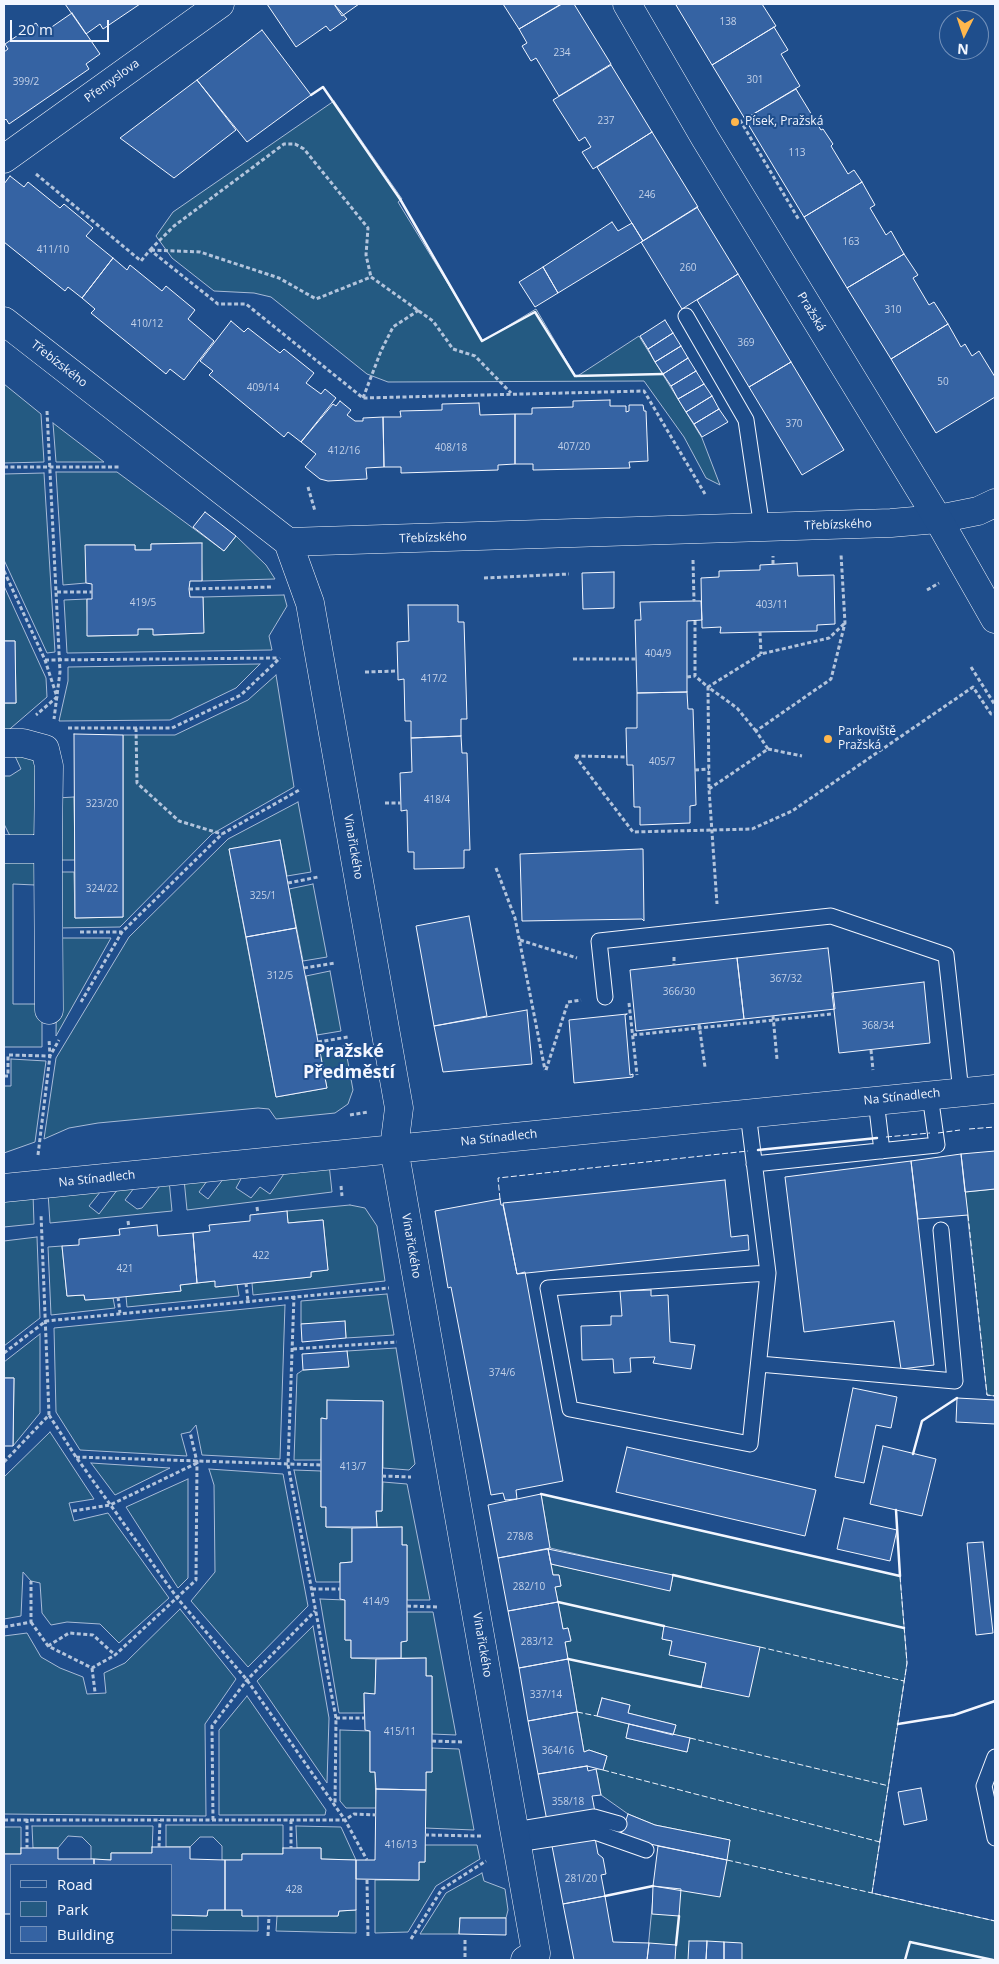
<!DOCTYPE html>
<html>
<head>
<meta charset="utf-8">
<style>
  body { margin:0 }
  #map { position:relative; width:999px; height:1964px; overflow:hidden; background:#1f4e8c; font-family:"Open Sans",sans-serif }
  canvas { display:block }
  .frame { position:absolute; inset:0; border:5px solid #f2f6ff; pointer-events:none }
  .legend { position:absolute; left:10px; top:1864px; width:162px; height:90px; box-sizing:border-box; background:#1f4e8c; border:1px solid #7391ba; margin:0; padding:6px 9px; list-style:none; font-size:15px; color:#f2f6ff }
  .legend li { display:flex; align-items:center; gap:10px; height:25px }
  .legend b { width:25px; border:1px solid #7391ba }
  .north { position:absolute; left:939px; top:10px; width:50px; height:50px; box-sizing:border-box; background:#1f4e8c; border:1px solid #7391ba; border-radius:50%; rotate:184deg; font-size:14px; font-weight:700; line-height:20px; text-align:center; color:#f2f6ff }
  .north::after { content:''; display:block; margin:auto; width:18px; height:22px; background:#ffb74d; clip-path:polygon(50% 0,100% 100%,50% 72%,0 100%) }
  .scale { position:absolute; left:10px; top:20px; width:99px; height:22px; box-sizing:border-box; border:2px solid #f2f6ff; border-top:0; padding-left:6px; font-size:15px; line-height:18px; white-space:nowrap; color:#f2f6ff; -webkit-text-stroke:4px #1f4e8c; paint-order:stroke }
</style>
</head>
<body>
<div id="map">
<canvas width="999" height="1964"></canvas>
<div class="frame"></div>
<ul class="legend">
<li><b style="height:6px;background:#1f4e8c"></b>Road</li>
<li><b style="height:14px;background:#245a82"></b>Park</li>
<li><b style="height:14px;background:#3563a3"></b>Building</li>
</ul>
<div class="north">N</div>
<div class="scale">20 m</div>
</div>
<script>
const ctx = document.querySelector('canvas').getContext('2d');
ctx.lineJoin = 'round';
function fillPath(path, color) {
  ctx.fillStyle = color;
  ctx.fill(path, 'evenodd');
}
function toPath(rows) {
  const path = new Path2D();
  for (const r of rows) {
    path.moveTo(r[0], r[1]);
    for (let i = 2; i < r.length; i += 2) path.lineTo(r[i], r[i + 1]);
  }
  return path;
}
function trace(path, color, width, dash) {
  ctx.strokeStyle = color;
  ctx.lineWidth = width;
  ctx.lineCap = dash ? 'butt' : 'round';
  ctx.setLineDash(dash || []);
  ctx.stroke(path);
}
function drawText(font, color, halo, rows, align = 'center') {
  ctx.font = font + ' "Open Sans",sans-serif';
  ctx.lineWidth = 4;
  ctx.setLineDash([]);
  ctx.textBaseline = 'middle';
  ctx.strokeStyle = halo;
  ctx.fillStyle = color;
  for (const [text, x, y, turn = 0] of rows) {
    ctx.save();
    ctx.translate(x, y);
    ctx.rotate((+turn || 0) * Math.PI / 180);
    ctx.textAlign = isNaN(turn) ? turn : align;
    if (halo) ctx.strokeText(text, 0, 0);
    ctx.fillText(text, 0, 0);
    ctx.restore();
  }
}
const green = toPath([
  [334,101,402,199,398,202,483,341,536,309,576,377,639,336,702,438,720,485,706,478,684,437,644,381,388,382,367,374,271,297,254,293,214,291,172,258,156,236,173,212,334,101],
  [4,384,41,414,44,462,4,463,4,384],
  [53,423,104,462,56,462,53,423],
  [56,472,117,472,224,551,236,536,266,565,275,579,202,581,201,543,151,544,151,550,135,550,135,545,86,545,86,583,63,585,56,472],
  [44,473,55,652,47,653,4,560,4,474,44,473],
  [4,586,46,678,47,697,4,734,4,703,16,703,15,641,4,641,4,586],
  [284,595,287,606,269,636,272,650,67,653,64,600,87,599,88,636,137,635,138,629,153,629,154,635,203,633,203,597,284,595],
  [260,664,236,688,170,720,59,721,68,681,68,667,260,664],
  [276,675,294,787,212,834,120,927,57,928,57,872,74,872,75,918,123,917,123,735,175,735,248,700,276,675],
  [19,751,37,763,35,833,32,836,12,840,4,824,4,776,10,776,21,769,15,756,19,751],
  [74,797,75,860,58,860,57,798,74,797],
  [298,802,311,872,287,876,280,840,229,849,276,1097,327,1088,319,1049,345,1046,353,1090,348,1104,335,1113,276,1119,269,1109,258,1108,98,1123,69,1128,44,1139,56,1058,129,937,228,839,298,802],
  [4,857,28,857,38,866,35,885,13,884,13,1004,37,1004,42,1018,42,1047,4,1047,4,857],
  [313,884,327,957,303,961,289,889,313,884],
  [57,938,111,938,56,1036,57,938],
  [330,971,341,1031,317,1035,306,976,330,971],
  [11,1059,46,1061,35,1142,4,1153,4,1086,11,1086,11,1059],
  [329,1164,332,1192,187,1210,184,1179,207,1181,199,1192,208,1199,227,1174,242,1177,236,1188,251,1198,260,1187,270,1194,288,1168,329,1164],
  [169,1180,172,1211,50,1223,48,1193,101,1191,89,1206,99,1214,121,1185,134,1188,125,1200,137,1209,142,1208,164,1181,169,1180],
  [995,1189,995,1396,987,1395,965,1192,995,1189],
  [33,1194,34,1224,4,1227,4,1196,33,1194],
  [350,1205,365,1208,377,1226,385,1281,253,1295,252,1283,311,1277,311,1272,328,1270,323,1220,288,1223,287,1211,350,1205],
  [37,1237,40,1318,4,1346,4,1241,37,1237],
  [62,1246,67,1296,84,1295,85,1300,113,1298,115,1308,51,1315,48,1247,62,1246],
  [215,1281,216,1287,237,1284,239,1296,127,1307,126,1296,181,1291,180,1285,215,1281],
  [387,1294,394,1335,346,1338,345,1322,301,1324,301,1301,387,1294],
  [285,1305,280,1459,202,1455,196,1425,190,1432,181,1434,187,1456,80,1450,56,1412,54,1328,285,1305],
  [40,1334,40,1413,13,1446,14,1378,4,1378,4,1362,40,1334],
  [396,1348,415,1464,409,1470,383,1468,383,1401,327,1401,327,1419,322,1418,321,1460,294,1460,297,1374,303,1370,348,1367,347,1351,396,1348],
  [50,1432,94,1499,69,1503,74,1521,108,1513,169,1598,119,1643,100,1624,67,1622,51,1625,42,1613,40,1583,31,1581,23,1572,21,1616,4,1619,4,1477,50,1432],
  [91,1463,170,1468,115,1495,91,1463],
  [209,1469,283,1474,308,1606,248,1667,191,1601,215,1572,214,1485,209,1469],
  [294,1470,321,1471,321,1507,326,1507,326,1527,352,1528,352,1562,340,1563,340,1582,316,1582,294,1470],
  [188,1479,188,1578,178,1588,126,1507,188,1479],
  [383,1482,407,1484,430,1600,407,1600,407,1545,402,1545,402,1527,377,1527,376,1511,382,1511,383,1482],
  [541,1494,900,1576,907,1663,872,1893,995,1921,995,1960,647,1960,654,1886,675,1889,679,1850,726,1860,730,1840,655,1825,628,1814,601,1795,596,1769,603,1769,607,1756,589,1750,584,1752,565,1642,571,1640,568,1628,563,1629,555,1587,561,1586,559,1575,553,1575,551,1564,670,1590,673,1576,550,1548,541,1494],
  [664,1627,749,1696,701,1687,706,1663,670,1655,672,1641,662,1639,664,1627],
  [602,1698,630,1705,628,1713,676,1725,673,1735,690,1738,687,1752,626,1738,629,1724,597,1716,602,1698],
  [320,1599,345,1600,345,1640,351,1640,351,1658,376,1659,375,1694,364,1693,364,1713,339,1713,320,1599],
  [180,1609,236,1679,205,1724,206,1816,4,1814,4,1636,27,1633,41,1657,60,1668,83,1677,87,1694,106,1693,104,1673,125,1663,180,1609],
  [407,1612,433,1612,456,1735,432,1734,432,1676,426,1676,426,1658,401,1658,401,1642,407,1641,407,1612],
  [313,1626,329,1718,327,1783,257,1681,313,1626],
  [247,1696,326,1810,325,1815,219,1815,219,1730,247,1696],
  [340,1730,370,1731,370,1772,375,1772,376,1808,346,1808,340,1801,340,1730],
  [432,1748,459,1749,474,1830,425,1828,426,1772,432,1772,432,1748],
  [166,1825,283,1825,283,1854,242,1854,242,1860,222,1860,222,1846,213,1837,200,1837,190,1847,166,1847,166,1825],
  [32,1826,153,1826,152,1853,111,1853,111,1860,91,1859,91,1846,82,1837,68,1836,58,1848,33,1848,32,1826],
  [296,1826,341,1827,356,1860,321,1859,321,1848,297,1848,296,1826],
  [4,1827,21,1827,21,1854,4,1854,4,1827],
  [425,1845,477,1845,480,1859,436,1886,408,1932,375,1933,375,1880,419,1880,419,1862,425,1862,425,1845],
  [482,1873,484,1881,505,1889,508,1910,506,1918,460,1918,459,1934,420,1934,446,1893,482,1873],
  [208,1910,242,1910,242,1916,258,1916,258,1931,171,1930,171,1915,207,1916,208,1910],
  [356,1910,356,1933,276,1931,277,1916,338,1916,339,1911,356,1910]
]);
fillPath(green, '#245a82');
trace(green, '#a8bbd7', 1);
const building = toPath([
  [65,4,140,4,103,29,100,24,86,34,65,4],
  [267,4,334,4,347,19,330,31,326,26,296,47,267,4],
  [334,4,359,4,342,16,334,4],
  [503,4,561,4,519,29,503,4],
  [562,4,574,4,611,64,559,96,536,58,531,61,522,46,527,43,519,29,562,4],
  [678,4,762,4,776,26,712,65,676,5,678,4],
  [72,13,100,54,86,64,89,69,9,124,6,119,4,121,4,52,8,49,5,44,36,23,43,33,72,13],
  [774,27,788,50,781,54,800,86,745,119,712,65,774,27],
  [262,30,311,95,247,142,197,80,262,30],
  [611,65,652,132,593,169,582,152,591,147,585,137,579,141,553,100,611,65],
  [197,80,236,130,174,178,120,138,197,80],
  [796,89,821,130,823,129,833,144,831,146,848,174,854,170,862,182,804,217,745,119,796,89],
  [652,132,698,207,643,241,597,167,652,132],
  [10,176,24,187,28,182,60,208,64,204,93,228,86,236,113,258,82,298,68,287,65,291,4,242,4,184,10,176],
  [862,182,875,205,870,208,886,235,891,231,904,254,847,288,804,217,862,182],
  [697,207,738,274,682,309,641,242,697,207],
  [612,222,618,231,632,223,643,241,558,293,543,267,612,222],
  [904,254,918,275,913,278,929,305,934,302,948,324,891,359,847,288,904,254],
  [113,258,127,270,130,265,162,291,166,286,195,310,188,319,214,341,184,380,170,369,166,374,91,313,95,309,82,298,113,258],
  [543,267,558,293,535,307,519,282,543,267],
  [738,274,791,362,749,387,697,300,738,274],
  [665,320,673,333,648,349,640,336,665,320],
  [231,321,244,332,248,328,280,353,284,349,314,373,306,383,321,394,325,389,336,398,301,442,288,432,284,437,209,375,213,371,200,361,231,321],
  [948,324,961,347,965,344,972,356,979,351,995,377,995,397,936,433,891,359,948,324],
  [673,333,681,346,655,362,648,349,673,333],
  [681,346,688,358,663,374,655,362,681,346],
  [688,358,696,371,671,386,663,374,688,358],
  [791,362,844,450,802,475,749,387,791,362],
  [696,371,704,384,678,399,671,386,696,371],
  [704,384,712,396,686,412,678,399,704,384],
  [712,396,719,409,694,424,686,412,712,396],
  [610,400,610,406,626,406,626,412,629,411,629,405,643,405,644,411,646,411,648,461,629,462,630,468,533,470,533,464,515,464,515,414,532,414,532,408,573,407,573,401,610,400],
  [340,401,351,410,347,415,355,421,363,421,363,418,383,417,384,467,366,468,367,479,328,481,320,479,305,467,316,454,301,442,333,404,336,406,340,401],
  [479,403,480,415,515,414,515,464,498,465,498,470,401,473,401,467,384,467,383,417,401,417,400,411,442,410,442,404,479,403],
  [719,409,728,422,702,437,694,424,719,409],
  [205,512,236,536,224,551,193,527,205,512],
  [202,543,202,581,190,581,189,589,190,597,203,597,204,633,153,635,153,629,138,629,138,635,87,636,87,599,92,599,92,584,86,583,85,545,135,545,135,550,151,550,151,544,202,543],
  [797,563,798,576,834,575,835,624,817,625,817,631,760,632,720,633,721,627,702,628,701,578,719,577,719,571,760,570,760,565,797,563],
  [614,572,614,608,583,609,582,573,614,572],
  [694,601,701,601,702,620,687,621,687,692,637,693,635,620,641,620,640,602,694,601],
  [408,605,458,605,458,622,464,622,467,719,461,719,461,736,411,738,411,721,405,721,404,679,398,680,398,677,397,642,409,641,408,605],
  [4,641,15,641,16,703,4,703,4,641],
  [687,692,688,709,693,709,695,770,696,805,690,806,690,823,640,825,640,807,634,807,633,765,627,765,626,728,637,728,637,693,687,692],
  [74,734,123,735,123,917,75,918,74,734],
  [461,736,462,753,467,753,470,850,464,850,464,868,414,869,414,852,408,852,407,810,401,811,401,808,400,773,412,772,411,738,461,736],
  [280,840,296,928,246,937,229,849,280,840],
  [641,849,643,849,644,921,642,919,522,921,520,854,641,849],
  [469,916,487,1016,434,1026,416,926,469,916],
  [296,928,327,1088,276,1097,246,937,296,928],
  [828,948,835,1009,744,1019,737,958,828,948],
  [737,958,744,1019,636,1031,630,970,737,958],
  [924,982,930,1043,839,1053,832,993,924,982],
  [527,1010,532,1064,443,1072,434,1026,527,1010],
  [627,1014,625,1015,630,1075,633,1074,633,1077,574,1083,569,1020,627,1014],
  [995,1151,995,1189,965,1192,961,1154,995,1151],
  [961,1154,968,1215,918,1219,911,1161,961,1154],
  [911,1161,934,1365,901,1369,894,1321,804,1332,785,1177,911,1161],
  [725,1180,731,1237,748,1235,749,1250,517,1274,503,1203,725,1180],
  [500,1199,501,1205,503,1205,517,1274,525,1272,563,1481,516,1490,517,1499,505,1500,503,1493,491,1495,451,1287,448,1288,435,1211,500,1199],
  [287,1211,288,1223,323,1220,328,1270,311,1272,311,1277,252,1283,215,1287,215,1281,197,1283,193,1233,210,1231,209,1225,250,1221,250,1215,287,1211],
  [157,1225,158,1236,193,1233,197,1283,180,1285,181,1291,113,1298,85,1300,84,1295,67,1296,62,1246,79,1245,79,1239,120,1235,119,1229,157,1225],
  [651,1290,651,1296,668,1295,670,1342,695,1345,691,1369,653,1363,655,1357,630,1358,631,1372,614,1373,613,1359,582,1360,581,1326,611,1325,611,1316,622,1316,620,1291,651,1290],
  [345,1321,346,1338,302,1342,301,1324,345,1321],
  [347,1351,349,1367,303,1370,302,1354,347,1351],
  [4,1378,14,1378,13,1446,4,1446,4,1378],
  [853,1388,897,1397,891,1428,876,1425,864,1483,835,1477,853,1388],
  [957,1398,995,1400,995,1424,956,1422,957,1398],
  [327,1400,383,1401,382,1511,376,1511,377,1527,326,1527,326,1507,321,1507,321,1418,327,1419,327,1400],
  [883,1446,936,1459,922,1516,870,1504,883,1446],
  [627,1447,816,1490,805,1536,616,1492,627,1447],
  [541,1494,550,1548,498,1558,488,1505,541,1494],
  [844,1518,897,1530,890,1561,837,1549,844,1518],
  [402,1527,402,1545,407,1545,407,1641,401,1642,401,1658,351,1658,351,1640,345,1640,345,1600,340,1599,340,1563,352,1562,352,1528,402,1527],
  [983,1542,993,1633,976,1635,967,1543,983,1542],
  [548,1549,553,1575,559,1575,561,1586,555,1587,558,1602,508,1611,498,1558,548,1549],
  [548,1549,673,1575,670,1591,551,1564,548,1549],
  [558,1602,563,1629,568,1628,571,1641,565,1642,568,1659,519,1668,508,1611,558,1602],
  [664,1626,760,1647,749,1697,701,1687,706,1663,669,1655,672,1641,662,1639,664,1626],
  [426,1658,426,1676,432,1676,432,1772,426,1772,426,1790,376,1789,375,1772,370,1772,370,1731,365,1730,364,1693,375,1694,376,1659,426,1658],
  [568,1659,577,1712,528,1721,519,1668,568,1659],
  [602,1698,630,1705,628,1713,676,1725,673,1735,597,1716,602,1698],
  [577,1712,584,1752,589,1750,607,1756,603,1770,587,1766,538,1774,528,1721,577,1712],
  [629,1724,690,1738,687,1752,626,1738,629,1724],
  [587,1766,588,1771,596,1769,601,1795,592,1796,595,1812,547,1821,538,1774,587,1766],
  [921,1788,927,1820,904,1825,898,1792,921,1788],
  [376,1789,426,1790,425,1862,419,1862,419,1880,356,1879,356,1860,375,1860,376,1789],
  [628,1814,655,1825,730,1840,727,1860,650,1844,621,1834,628,1814],
  [595,1838,598,1854,603,1858,606,1874,601,1875,605,1896,563,1904,552,1846,595,1838],
  [658,1846,727,1860,720,1897,653,1886,658,1846],
  [152,1847,190,1847,190,1859,225,1860,225,1910,208,1910,207,1916,171,1915,171,1865,94,1865,94,1859,111,1860,111,1853,152,1853,152,1847],
  [21,1848,58,1848,58,1859,94,1859,94,1865,11,1865,11,1914,4,1914,4,1854,21,1854,21,1848],
  [283,1848,321,1848,321,1859,356,1860,356,1910,339,1911,338,1916,242,1916,242,1910,225,1910,225,1860,242,1860,242,1854,283,1854,283,1848],
  [653,1886,681,1889,679,1916,652,1914,653,1886],
  [605,1896,613,1942,649,1943,647,1960,574,1960,563,1904,605,1896],
  [460,1918,506,1918,506,1935,459,1934,460,1918],
  [689,1941,707,1941,706,1960,688,1960,689,1941],
  [707,1941,724,1942,724,1960,706,1960,707,1941],
  [724,1942,742,1943,742,1960,724,1960,724,1942],
  [649,1943,676,1945,675,1960,647,1960,649,1943]
]);
fillPath(building, '#3563a3');
trace(building, '#f2f6ff', 1);
const lane = toPath([
  [686,316,746,420,762,528],
  [605,997,599,941,831,916,946,955,961,1092],
  [876,1100,882,1151],
  [748,1113,768,1273,548,1288,570,1409,750,1444,768,1273],
  [754,1164,937,1145,930,1095],
  [759,1364,955,1381,941,1230],
  [995,1757,984,1786,995,1838],
  [515,1830,594,1817,619,1824],
  [517,1844,595,1832,646,1850]
]);
const street = toPath([
  [4,159,220,4],
  [4,321,288,542,891,523,938,519,978,511,995,503],
  [288,542,310,603,399,1108,394,1148,536,1953,525,1960],
  [4,743,23,743,45,749,49,766,48,849,4,849],
  [48,849,49,1010],
  [4,1188,995,1089]
]);
const secondary = toPath([
  [627,4,705,138,938,519,995,619]
]);
trace(lane, '#f2f6ff', 17);
trace(street, '#f2f6ff', 29);
trace(secondary, '#f2f6ff', 29);
trace(toPath([
  [740,120,799,220],
  [36,174,141,261,150,250,218,304,246,304,363,398,644,391,705,494],
  [150,250,174,226,284,144,295,144,304,149,368,228,366,255,371,277],
  [151,250,200,252,279,278,316,299,371,277,433,321,453,349,475,356,511,393],
  [363,398,381,351,393,327,419,310],
  [47,411,60,672,54,719],
  [4,467,120,467],
  [308,487,315,511],
  [693,560,694,601],
  [773,564,773,556],
  [4,571,45,660,57,697,36,715],
  [484,578,569,574],
  [189,589,271,587],
  [927,590,939,583],
  [57,592,92,592],
  [695,621,695,676,708,687,709,789,717,904],
  [760,632,761,654],
  [573,659,636,659],
  [45,660,279,658],
  [971,667,995,705],
  [365,672,398,671],
  [687,677,695,676],
  [68,728,172,728,241,695,280,658],
  [136,728,137,783,179,821,222,834],
  [756,731,737,708,708,687,761,654,829,638,845,623],
  [768,749,802,756],
  [575,756,633,832,752,829,792,811,973,687,991,714,995,713],
  [575,756,627,757],
  [695,770,709,769],
  [709,789,768,749,756,731,831,679,845,623,841,554],
  [385,803,401,803],
  [496,868,515,918,545,1070],
  [288,883,318,877],
  [80,932,121,932],
  [520,940,577,958],
  [674,957,674,965],
  [304,968,335,963],
  [81,1002,122,932,222,834,301,789],
  [629,1003,637,1075],
  [773,1016,777,1059],
  [699,1024,705,1067],
  [633,1035,831,1014],
  [318,1042,348,1037],
  [871,1050,873,1070],
  [546,1070,568,1002,581,1000],
  [4,1076,8,1076,8,1055,50,1056,49,1039],
  [350,1115,368,1112],
  [38,1155,50,1056,59,1040],
  [341,1186,342,1196],
  [257,1207,258,1214],
  [128,1221,129,1228],
  [246,1283,248,1301],
  [294,1296,288,1465,336,1718,335,1804],
  [118,1297,120,1313],
  [293,1349,397,1342],
  [4,1353,46,1321,389,1288],
  [49,1415,76,1457,178,1599,247,1680,345,1820,367,1860],
  [76,1457,321,1465],
  [4,1462,49,1415,41,1214],
  [382,1476,411,1477],
  [73,1511,110,1505,197,1463],
  [312,1589,340,1589],
  [407,1606,437,1607],
  [31,1622,48,1646,92,1668,115,1655,196,1580,197,1462,190,1432],
  [4,1627,31,1622,31,1581],
  [48,1646,69,1633,93,1635,115,1655],
  [92,1668,95,1692],
  [336,1718,364,1718],
  [432,1741,463,1742],
  [27,1819,27,1848],
  [4,1820,345,1820,354,1814,376,1815],
  [213,1820,212,1726,247,1680,315,1611],
  [291,1820,291,1848],
  [425,1835,481,1836],
  [159,1847,160,1820],
  [367,1880,368,1938],
  [268,1936,269,1916],
  [411,1939,442,1889,486,1861],
  [465,1940,465,1960]
]), '#b3c4dc', 3, [4, 2.5]);
trace(lane, '#1f4e8c', 15);
trace(street, '#1f4e8c', 28);
trace(secondary, '#1f4e8c', 28);
trace(toPath([
  [969,1129,995,1127],
  [938,1133,960,1130],
  [886,1137,930,1133],
  [500,1199,498,1178,748,1151],
  [968,1215,987,1395,995,1396],
  [900,1576,907,1663,872,1893,995,1921],
  [760,1647,904,1681],
  [577,1712,597,1716],
  [690,1738,889,1786],
  [603,1770,880,1842],
  [727,1860,872,1893]
]), '#f2f6ff', 1, [6, 2.5]);
trace(toPath([
  [311,95,323,87,400,199,482,341,535,312,575,376,663,374],
  [758,1150,877,1138],
  [913,1454,922,1421,957,1398],
  [541,1494,900,1576,896,1510],
  [673,1575,904,1628],
  [558,1602,664,1626],
  [568,1659,701,1687],
  [898,1724,954,1715,995,1701],
  [605,1896,653,1886],
  [676,1945,679,1916],
  [905,1960,910,1942,993,1960]
]), '#f2f6ff', 2.5);
for (const [x, y, r, color] of [
  [735,122,5,"#ffb74d"],
  [828,739,5,"#ffb74d"]
]) {
  const dot = new Path2D();
  dot.arc(x, y, r, 0, 2 * Math.PI);
  ctx.fillStyle = color;
  ctx.fill(dot);
  trace(dot, '#1f4e8c', 2);
}
drawText('10px', '#c3d1e8', null, [
  ["138",728,22],
  ["234",562,53],
  ["301",755,80],
  ["399/2",26,82],
  ["237",606,121],
  ["113",797,153],
  ["246",647,195],
  ["163",851,242],
  ["411/10",53,250],
  ["260",688,268],
  ["310",893,310],
  ["410/12",147,324],
  ["369",746,343],
  ["50",943,382],
  ["409/14",263,388],
  ["370",794,424],
  ["407/20",574,447],
  ["408/18",451,448],
  ["412/16",344,451],
  ["419/5",143,603],
  ["403/11",772,605],
  ["404/9",658,654],
  ["417/2",434,679],
  ["405/7",662,762],
  ["418/4",437,800],
  ["323/20",102,804],
  ["324/22",102,889],
  ["325/1",263,896],
  ["312/5",280,976],
  ["367/32",786,979],
  ["366/30",679,992],
  ["368/34",878,1026],
  ["422",261,1256],
  ["421",125,1269],
  ["374/6",502,1373],
  ["413/7",353,1467],
  ["278/8",520,1537],
  ["282/10",529,1587],
  ["414/9",376,1602],
  ["283/12",537,1642],
  ["337/14",546,1695],
  ["415/11",400,1732],
  ["364/16",558,1751],
  ["358/18",568,1802],
  ["416/13",401,1845],
  ["281/20",581,1879],
  ["428",294,1890]
]);
drawText('12px', '#f2f6ff', '#1f4e8c', [
  ["Přemyslova",112,81,-36],
  ["Pražská",811,312,59],
  ["Třebízského",59,364,38],
  ["Třebízského",838,525,-2],
  ["Třebízského",433,538,-2],
  ["Vinařického",353,847,80],
  ["Na Stínadlech",902,1097,-6],
  ["Na Stínadlech",499,1138,-6],
  ["Na Stínadlech",97,1179,-6],
  ["Vinařického",411,1246,80],
  ["Vinařického",482,1645,80]
]);
drawText('12px', '#f2f6ff', '#1f4e8c', [
  ["Písek, Pražská",745,122],
  ["Parkoviště",838,732],
  ["Pražská",838,746]
], 'left');
drawText('bold 18px', '#f2f6ff', '#1f4e8c', [
  ["Pražské",349,1052],
  ["Předměstí",349,1073]
]);
</script>
</body>
</html>
